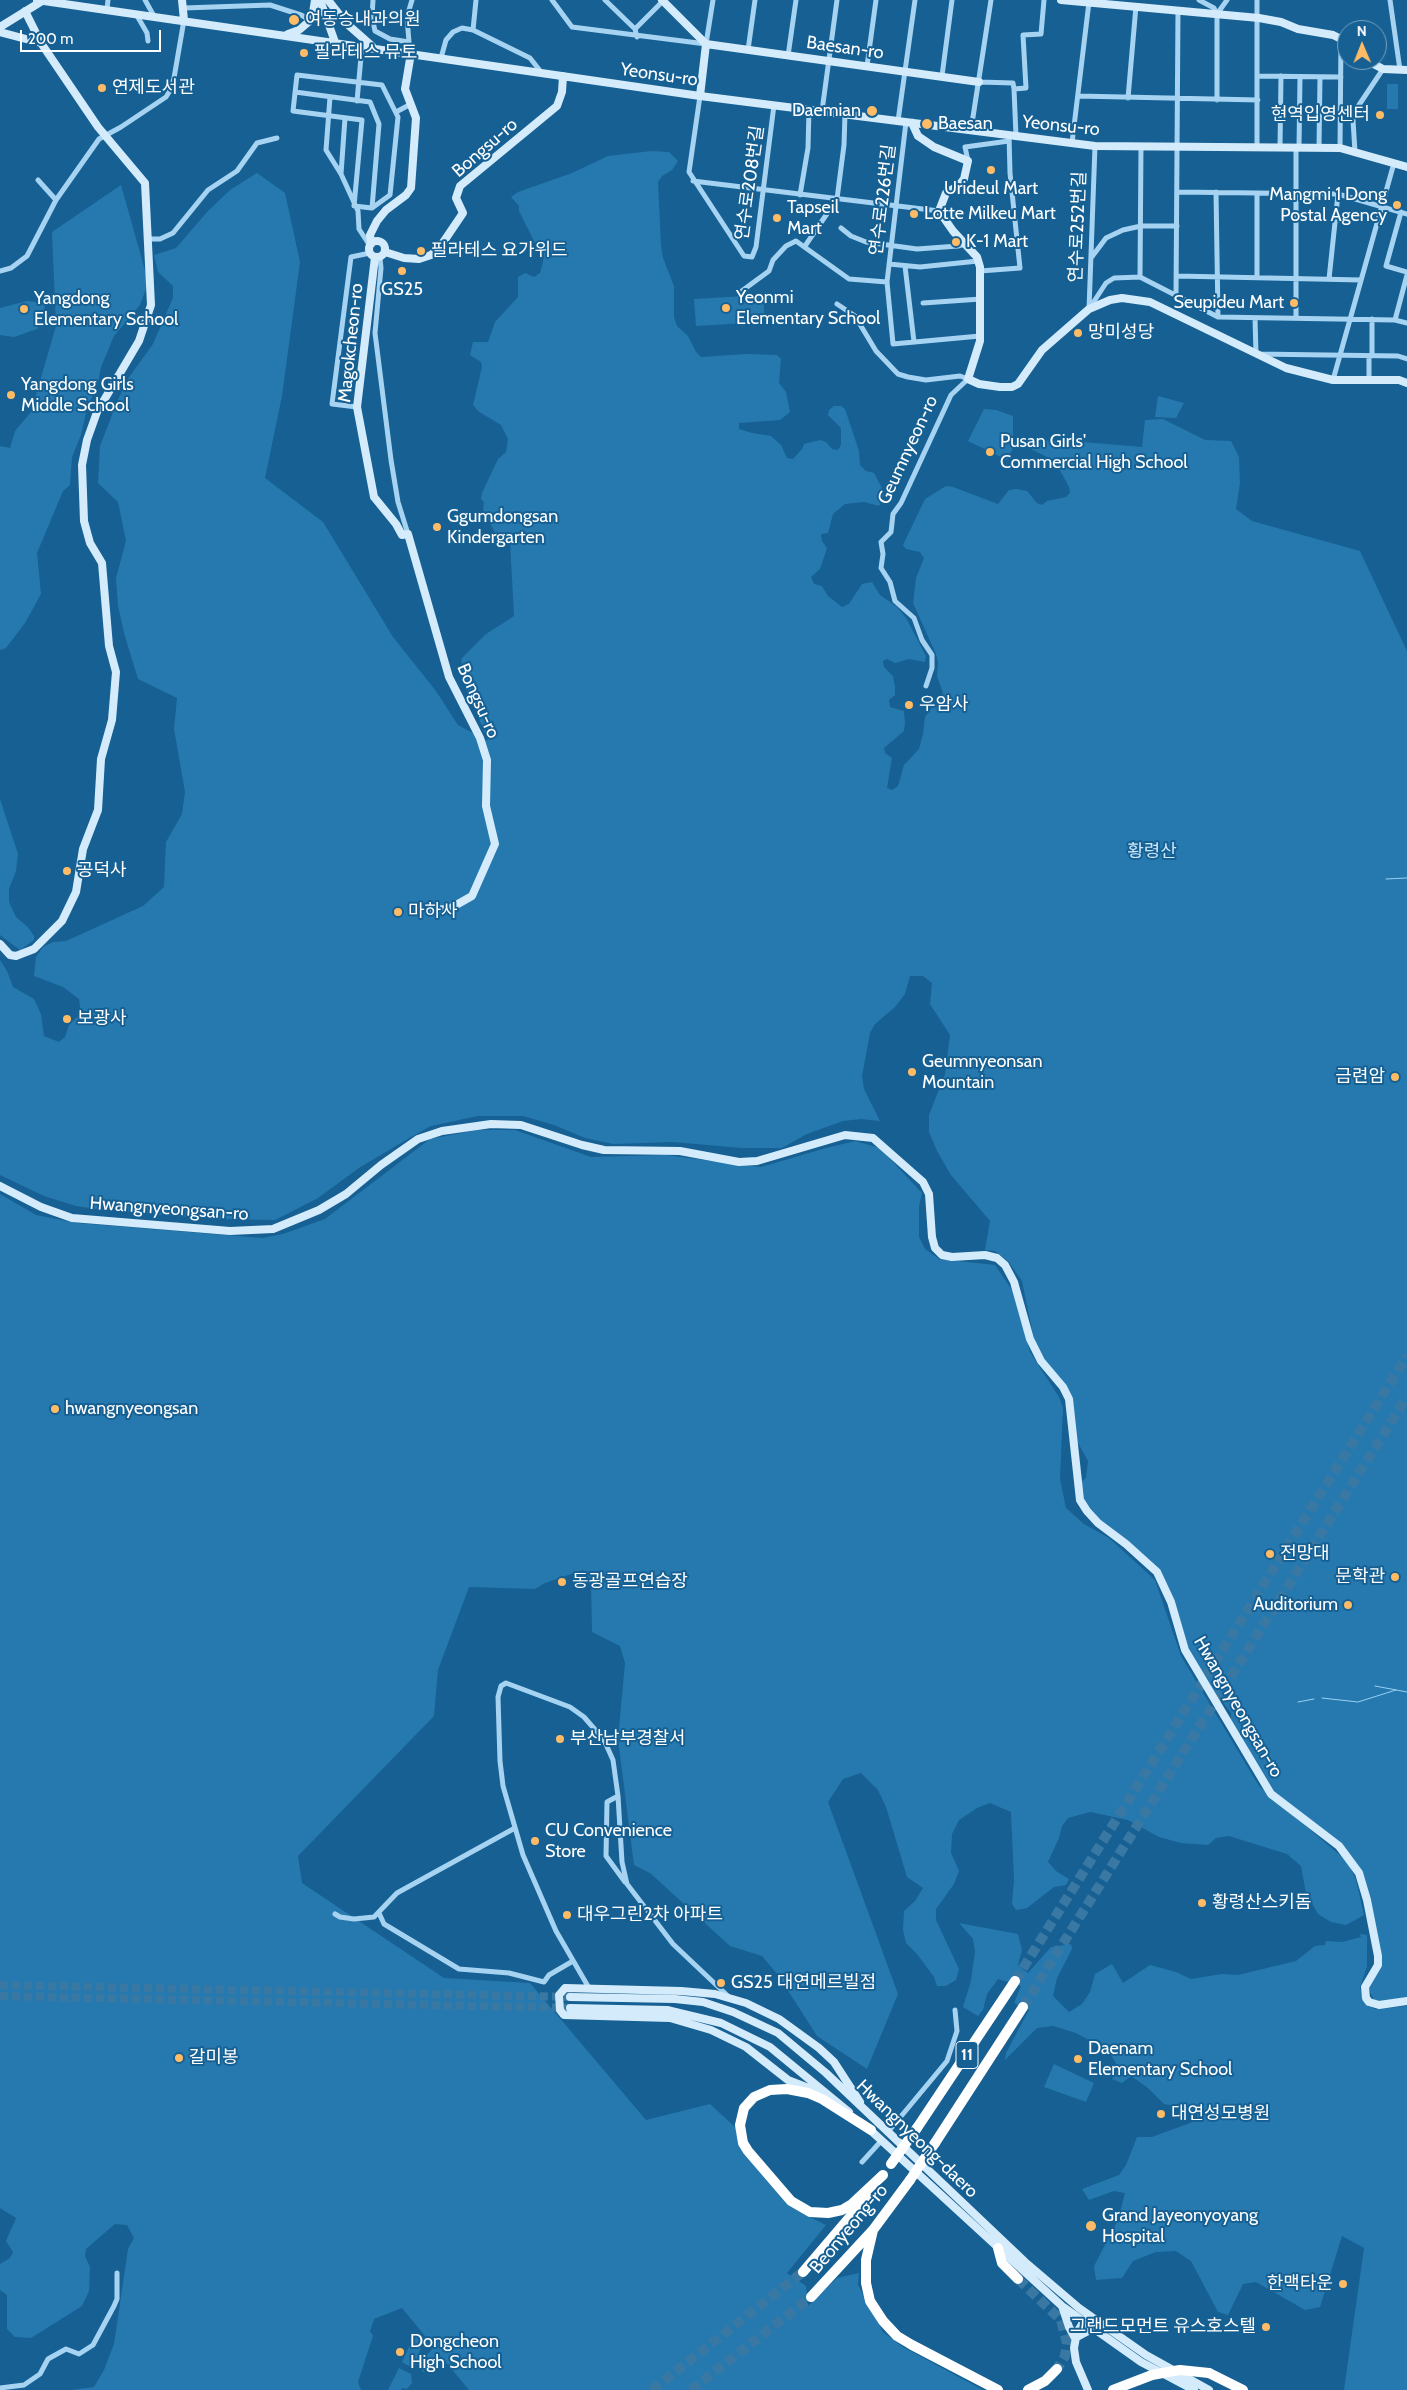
<!DOCTYPE html>
<html>
<head>
<meta charset="utf-8">
<style>
  body { margin:0 }
  #map { position:relative; width:1407px; height:2390px; overflow:hidden; background:#166093; font-family:Cabin,sans-serif }
  canvas { display:block }
  .north { position:absolute; left:1337px; top:20px; width:50px; height:50px; box-sizing:border-box; background:#166093; border:1px solid #73a0be; border-radius:50%; rotate:359deg; font-size:14px; font-weight:700; line-height:20px; text-align:center; color:#fff }
  .north::after { content:''; display:block; margin:auto; width:18px; height:22px; background:#ffbb65; clip-path:polygon(50% 0,100% 100%,50% 72%,0 100%) }
  .scale { position:absolute; left:20px; top:30px; width:141px; height:22px; box-sizing:border-box; border:2px solid #fff; border-top:0; padding-left:6px; font-size:15px; line-height:18px; white-space:nowrap; color:#fff; -webkit-text-stroke:4px #166093; paint-order:stroke }
</style>
</head>
<body>
<div id="map">
<canvas width="1407" height="2390"></canvas>
<div class="north">N</div>
<div class="scale">200 m</div>
</div>
<script>
const ctx = document.querySelector('canvas').getContext('2d');
ctx.lineJoin = 'round';
function fillPath(path, color) {
  ctx.fillStyle = color;
  ctx.fill(path, 'evenodd');
}
function toPath(rows) {
  const path = new Path2D();
  for (const r of rows) {
    if (r.length === 3) {
      path.moveTo(r[0] + r[2], r[1]);
      path.arc(r[0], r[1], r[2], 0, 2 * Math.PI);
      continue;
    }
    path.moveTo(r[0], r[1]);
    for (let i = 2; i < r.length; i += 2) path.lineTo(r[i], r[i + 1]);
  }
  return path;
}
function trace(path, color, width, dash) {
  ctx.strokeStyle = color;
  ctx.lineWidth = width;
  ctx.lineCap = dash ? 'butt' : 'round';
  ctx.setLineDash(dash || []);
  ctx.stroke(path);
}
function drawText(font, color, halo, rows, align = 'center') {
  ctx.font = font + ' Cabin,"Noto Sans KR",sans-serif';
  ctx.lineWidth = 4;
  ctx.setLineDash([]);
  ctx.textBaseline = 'middle';
  ctx.strokeStyle = halo;
  ctx.fillStyle = color;
  for (const [text, x, y, turn = 0] of rows) {
    ctx.save();
    ctx.translate(x, y);
    ctx.rotate((+turn || 0) * Math.PI / 180);
    ctx.textAlign = isNaN(turn) ? turn : align;
    if (halo) ctx.strokeText(text, 0, 0);
    ctx.fillText(text, 0, 0);
    ctx.restore();
  }
}
fillPath(toPath([
  [1387,84,1398,84,1398,109,1387,109],
  [652,151,669,152,678,161,672,170,662,176,658,182,661,245,663,258,674,286,674,317,677,326,688,336,696,352,701,357,746,354,777,355,781,359,779,383,786,392,790,412,780,420,739,423,739,429,752,433,771,436,781,445,787,458,793,459,802,449,804,444,820,440,826,442,832,449,838,450,841,445,841,428,828,415,829,410,834,406,841,406,845,409,859,451,860,465,866,471,874,473,884,492,882,502,879,506,864,502,845,504,833,514,828,533,821,534,822,541,827,548,820,569,811,577,814,584,822,586,828,596,842,607,849,604,862,584,872,582,880,595,897,607,906,618,926,656,925,662,909,659,895,663,887,659,883,661,884,667,893,676,895,687,895,695,889,700,890,707,904,711,905,723,904,731,884,748,885,753,892,758,887,788,892,790,898,786,904,765,919,749,923,734,925,717,943,693,937,676,938,662,936,654,913,603,916,578,924,558,920,552,906,549,903,545,925,499,946,486,953,487,998,504,1009,490,1016,489,1027,491,1037,503,1042,505,1047,501,1066,497,1070,493,1069,487,1055,461,1027,447,1028,440,1071,441,1142,447,1145,420,1163,419,1205,440,1231,441,1239,457,1240,483,1236,509,1252,521,1360,551,1407,651,1407,1997,1377,2002,1374,2000,1369,1990,1369,1983,1379,1969,1371,1901,1342,1846,1273,1793,1231,1724,1231,1713,1221,1700,1215,1697,1190,1652,1163,1580,1089,1510,1082,1495,1082,1481,1086,1478,1088,1461,1077,1441,1068,1391,1039,1352,1034,1339,1022,1281,1008,1261,995,1251,985,1250,990,1221,951,1175,937,1151,929,1132,929,1115,945,1074,950,1035,930,1004,932,983,923,976,910,976,905,994,895,1007,875,1024,870,1033,862,1076,864,1089,880,1121,861,1119,843,1121,807,1134,782,1148,741,1148,673,1142,613,1144,585,1138,554,1125,523,1116,478,1116,431,1126,411,1137,359,1168,318,1198,275,1220,215,1219,110,1211,76,1206,44,1196,0,1175,0,960,7,971,13,987,34,999,41,1014,44,1036,59,1042,65,1037,69,1025,81,1013,79,999,63,987,34,976,36,957,43,947,53,942,66,941,143,906,164,887,166,842,182,814,185,792,174,729,177,698,138,679,124,633,118,606,116,578,126,541,118,502,98,483,100,446,117,402,127,380,153,344,173,298,173,286,158,272,154,255,176,248,207,212,230,190,257,173,285,193,300,262,282,396,265,478,323,522,393,637,436,691,458,725,488,741,466,687,461,659,486,634,514,616,510,541,497,536,483,510,484,502,481,499,482,493,498,459,506,452,508,439,501,425,478,411,473,405,482,367,481,362,470,355,473,342,488,342,495,322,518,297,518,277,525,273,534,277,540,273,543,262,544,254,537,247,519,211,519,206,511,197,518,192,572,173,608,156],
  [121,185,146,274,147,286,140,305,114,336,101,367,98,383,87,408,81,435,72,457,70,485,63,491,37,553,41,594,25,623,6,648,0,650,0,446,10,448,15,431,31,412,56,326,52,232],
  [763,295,765,322,696,326,694,299],
  [27,301,45,303,44,317,37,329,14,337,0,335,0,308],
  [1158,396,1184,403,1176,418,1155,417],
  [984,409,996,410,1013,416,1013,448,1007,460,968,441],
  [0,799,18,854,16,871,9,889,9,902,16,917,28,927,34,936,34,940,20,950,0,935],
  [477,1130,515,1130,591,1157,665,1155,761,1167,826,1148,855,1141,880,1148,922,1193,919,1206,919,1237,925,1249,939,1259,995,1265,1014,1293,1030,1352,1059,1397,1063,1408,1060,1479,1066,1508,1084,1524,1109,1538,1155,1580,1181,1656,1259,1786,1348,1862,1356,1880,1364,1915,1346,1925,1331,1922,1318,1914,1306,1893,1301,1866,1287,1854,1229,1836,1216,1838,1208,1845,1181,1843,1159,1837,1128,1820,1090,1812,1068,1818,1062,1826,1059,1838,1048,1862,1056,1871,1069,1879,1066,1885,1054,1887,1027,1908,1016,1910,1012,1904,1014,1880,1011,1812,990,1803,977,1808,959,1820,952,1834,951,1853,959,1871,954,1884,936,1909,936,1920,959,1969,956,1980,946,1986,937,1986,934,1977,917,1954,906,1943,903,1930,904,1911,915,1901,923,1888,907,1877,886,1807,878,1790,861,1773,843,1779,828,1802,898,1994,867,2069,817,2036,778,1975,762,1956,730,1946,650,1873,634,1865,618,1739,625,1663,620,1646,592,1632,591,1580,583,1570,545,1583,535,1589,469,1587,438,1670,434,1716,298,1856,302,1883,444,1978,530,1983,646,2120,710,2104,736,2128,739,2142,804,2214,826,2225,787,2273,806,2286,808,2306,837,2278,859,2273,858,2285,883,2332,903,2347,983,2390,469,2390,439,2354,442,2359,424,2363,424,2372,422,2371,421,2361,434,2347,402,2308,374,2319,370,2331,373,2336,358,2382,361,2390,71,2390,94,2387,104,2370,114,2344,128,2249,134,2238,127,2225,115,2224,86,2249,85,2256,90,2267,89,2291,82,2306,31,2338,15,2337,7,2329,7,2295,0,2290,0,2264,10,2258,13,2252,6,2241,16,2218,0,2208,0,1194,36,1215,77,1223,262,1238,283,1234,325,1219,430,1139],
  [959,1923,1018,1934,1022,1950,1018,1965,1028,1973,1051,1947,1071,1944,1072,1949,1057,1978,1053,1996,1069,2012,1082,2004,1090,1992,1095,1974,1112,1964,1123,1983,1150,1965,1176,1972,1191,1979,1222,1974,1238,1975,1296,1961,1315,1946,1325,1945,1326,1941,1342,1942,1361,1937,1360,1934,1367,1935,1367,1966,1360,1988,1364,2002,1375,2009,1407,2006,1407,2390,1344,2390,1364,2248,1342,2236,1320,2307,1305,2310,1256,2282,1243,2284,1228,2315,1218,2312,1191,2261,1176,2251,1156,2252,1133,2261,1122,2278,1096,2280,1094,2266,1118,2220,1125,2193,1114,2191,1089,2200,1082,2189,1119,2175,1126,2165,1137,2137,1152,2137,1198,2120,1196,2110,1164,2104,1148,2088,1131,2076,1122,2083,1112,2079,1118,2067,1109,2051,1076,2033,1053,2026,1037,2028,1005,2060,1006,2053,1029,2010,1014,2003,1021,1986,998,1979,987,1994,983,2010,978,2016,963,2007,971,1981,975,1951,973,1939],
  [1054,2064,1094,2083,1086,2102,1044,2087],
  [414,2336,422,2341,422,2344,414,2369,402,2362],
  [399,2368,411,2374,412,2383,407,2389,402,2388,401,2390,388,2390]
]), '#2679af');
trace(toPath([
  [1386,879,1407,878],
  [1375,1686,1407,1692],
  [1322,1698,1358,1702,1396,1690],
  [1298,1702,1314,1699]
]), '#98d0f3', 1);
trace(toPath([
  [0,1985,570,1997],
  [0,1996,570,2008]
]), '#3978a3', 8, [8, 4]);
trace(toPath([
  [1015,1981,1407,1356],
  [1023,2007,1407,1397],
  [1018,2279,1061,2320,1067,2343,1065,2356,1057,2369],
  [652,2390,803,2272],
  [691,2390,811,2297]
]), '#3978a3', 10, [10, 5]);
trace(toPath([
  [145,0,154,16],
  [373,0,372,17,375,31,390,39,409,42,407,17,412,0],
  [552,0,572,27,706,44,713,0],
  [605,0,635,29,637,37],
  [1199,0,1214,8,1217,14],
  [1390,0,1400,70],
  [184,8,270,5,301,15,310,20],
  [107,9,108,0],
  [136,14,147,33,148,41],
  [1217,14,1227,0],
  [635,29,664,0],
  [473,30,476,0],
  [748,50,755,0],
  [788,56,796,0],
  [441,58,446,40,453,32,462,28,473,30,530,58,541,72],
  [867,66,876,0],
  [297,75,382,85,398,117,390,195,372,208,354,206,362,120,293,111,297,75],
  [942,76,952,0],
  [1258,76,1341,77],
  [979,82,1013,83,1014,89],
  [295,92,370,102,379,124,372,208],
  [700,96,689,172,744,256,752,257,756,247,774,105],
  [1078,96,1258,100],
  [330,97,326,150,341,174,358,211,359,229,370,246],
  [1128,98,1136,6],
  [1217,100,1217,14],
  [357,101,362,46],
  [822,111,837,0],
  [396,112,411,104],
  [898,121,915,0],
  [971,130,991,0],
  [1016,136,1014,89,1026,88,1023,35,1041,34,1044,0],
  [1072,143,1089,2],
  [1257,147,1257,0],
  [1280,147,1281,76],
  [1296,147,1296,318],
  [1299,147,1300,77],
  [1319,147,1320,77],
  [1340,148,1341,38],
  [1355,152,1353,120,1357,108,1383,69],
  [968,161,965,147,1009,141],
  [341,174,345,118],
  [38,180,56,200],
  [693,181,939,211],
  [1177,192,1338,194,1407,214],
  [1216,192,1218,317],
  [1257,193,1257,277],
  [800,195,808,148,809,110],
  [1401,212,1386,266,1407,272],
  [841,228,851,236,866,242,917,249,958,246,965,244],
  [148,239,160,239,173,233,208,190,237,171,257,143,277,138],
  [805,246,837,199,844,145,845,114],
  [380,258,381,268,375,333,391,460,398,502,408,534],
  [1091,258,1106,238,1123,230,1141,226,1177,226],
  [889,264,920,267,978,261],
  [905,266,914,342],
  [0,271,11,268,27,256,56,200,99,139,121,127,166,97,171,89,174,78,184,20],
  [980,271,1020,268,1010,173,1009,135],
  [1177,276,1361,280],
  [1140,277,1141,146],
  [1329,279,1338,194],
  [887,282,906,122],
  [740,296,739,293,769,271,773,260,786,246,796,241,849,279,887,282,893,344,980,336],
  [1176,296,1178,10],
  [923,303,981,299],
  [837,304,855,316,876,351,898,374,908,377,926,380,960,376,968,379,951,395,901,503,893,514,891,532,881,542,883,554,881,568,890,582,895,601,914,618,922,640,932,655,932,668,926,686],
  [1089,309,1106,283,1114,278,1140,277,1218,317,1395,320,1407,323],
  [1089,309,1095,146],
  [1255,318,1256,354,1398,356,1407,359],
  [1372,319,1372,356],
  [1395,320,1407,275],
  [1369,356,1369,380],
  [1333,380,1394,163],
  [357,407,332,404,351,257,370,253],
  [618,1796,607,1802,606,1856,625,1882],
  [379,1913,384,1924,459,1969,509,1973,544,1982,549,1975,573,1961],
  [335,1914,340,1917,354,1919,374,1917,397,1893,515,1828],
  [589,1988,556,1931,523,1855,503,1786,500,1761,498,1697,501,1686,506,1683,570,1707,584,1717,604,1740,613,1760,618,1796,622,1862,627,1884,673,1944,729,1997],
  [888,2132,947,2061,957,2031,955,2010],
  [862,2162,882,2140],
  [0,2388,24,2385,40,2374,48,2359,66,2349,79,2354,93,2345,114,2306,117,2299,117,2273]
]), '#a5d3f1', 5);
trace(toPath([
  [37,0,700,96,1095,146,1340,148,1407,167],
  [182,0,184,20],
  [320,0,335,42],
  [328,0,346,23,372,46],
  [662,0,706,44,700,96],
  [1061,0,1259,18,1281,22,1298,29,1333,35,1347,42],
  [0,27,42,1],
  [0,32,41,43],
  [288,34,299,30,312,19,315,0],
  [706,44,979,82],
  [1366,60,1383,69,1407,70],
  [912,123,918,136,934,147,968,161,964,179,958,186,946,193,939,211,953,231,977,257,980,267,980,341,968,379,979,384,1000,387,1012,387,1018,384,1042,350,1089,309,1110,300,1122,298,1150,302,1286,368,1333,380,1399,380,1407,383],
  [377,249,8],
  [371,244,370,235,377,221,386,210,406,195,411,188,416,118,405,89,411,53],
  [385,252,404,258,419,259,431,255,440,247,463,213,456,198,460,186,557,106,562,92,563,76],
  [375,257,357,407,374,497,396,524,402,535,408,534,449,677,480,738,487,760,486,806,495,844,472,896,449,909,432,910],
  [0,944,10,955,16,956,34,949,62,921,76,892,83,849,98,810,101,759,112,720,116,672,109,646,102,563,90,543,84,521,82,465,87,440,97,412,139,341,151,305,145,183,98,127,41,43,25,11],
  [0,1186,41,1207,72,1218,230,1231,273,1229,319,1210,346,1194,381,1165,418,1139,442,1131,491,1124,521,1125,582,1145,604,1150,680,1151,739,1162,757,1161,845,1135,873,1138,923,1182,929,1194,932,1237,935,1248,942,1255,952,1257,985,1255,997,1258,1005,1265,1014,1282,1030,1339,1041,1361,1063,1387,1069,1399,1080,1500,1087,1511,1098,1523,1126,1544,1157,1572,1171,1602,1185,1650,1271,1794,1339,1846,1359,1873,1367,1900,1378,1956,1378,1965,1365,1987,1366,1998,1369,2002,1379,2005,1407,2001],
  [570,1997,675,1999,703,2002,733,2012,778,2033,826,2073,1025,2262,1079,2308,1146,2355,1209,2390],
  [570,2008,667,2010,721,2023,770,2047,849,2112],
  [824,2094,788,2080,746,2047,711,2030,670,2018,564,2015,560,2010,559,1995,565,1988,681,1991,715,1994,746,2003,779,2019,819,2048,834,2062,860,2102],
  [868,2128,1062,2306,1141,2362,1194,2390],
  [1062,2306,1069,2327,1075,2338,1092,2329],
  [1085,2320,1077,2332,1074,2348,1076,2362,1088,2390]
]), '#d4ebfb', 8);
trace(toPath([
  [917,2128,1015,1981],
  [871,2130,822,2099,808,2093,787,2089,770,2090,754,2097,744,2108,740,2125,743,2143,748,2151,791,2201,810,2212,828,2213,842,2210,852,2204,883,2175],
  [935,2143,1023,2007],
  [873,2230,866,2260,866,2283,870,2301,883,2321,897,2336,912,2345,998,2390],
  [998,2248,1002,2263,1018,2279],
  [803,2272,867,2197],
  [811,2297,873,2230,910,2180],
  [1209,2373,1243,2390],
  [1028,2390,1045,2381,1057,2369]
]), '#fff', 10);
trace(toPath([
  [891,2164,917,2128],
  [910,2180,935,2143],
  [1113,2390,1152,2375,1168,2372,1180,2370,1209,2373]
]), '#fff', 10);
for (const [x, y, r, color] of [
  [294,20,6,"#ffbb65"],
  [304,53,5,"#ffbb65"],
  [102,88,5,"#ffbb65"],
  [872,111,6,"#ffbb65"],
  [1380,115,5,"#ffbb65"],
  [927,124,6,"#ffbb65"],
  [991,170,5,"#ffbb65"],
  [1397,205,5,"#ffbb65"],
  [914,214,5,"#ffbb65"],
  [777,218,5,"#ffbb65"],
  [956,242,5,"#ffbb65"],
  [421,251,5,"#ffbb65"],
  [402,271,5,"#ffbb65"],
  [1294,303,5,"#ffbb65"],
  [726,308,5,"#ffbb65"],
  [24,309,5,"#ffbb65"],
  [1078,333,5,"#ffbb65"],
  [11,395,5,"#ffbb65"],
  [990,452,5,"#ffbb65"],
  [437,527,5,"#ffbb65"],
  [909,705,5,"#ffbb65"],
  [67,871,5,"#ffbb65"],
  [398,912,5,"#ffbb65"],
  [67,1019,5,"#ffbb65"],
  [912,1072,5,"#ffbb65"],
  [1395,1077,5,"#ffbb65"],
  [55,1409,5,"#ffbb65"],
  [1270,1554,5,"#ffbb65"],
  [1395,1577,5,"#ffbb65"],
  [562,1582,5,"#ffbb65"],
  [1348,1605,5,"#ffbb65"],
  [560,1739,5,"#ffbb65"],
  [535,1841,5,"#ffbb65"],
  [1202,1903,5,"#ffbb65"],
  [567,1915,5,"#ffbb65"],
  [721,1983,5,"#ffbb65"],
  [179,2058,5,"#ffbb65"],
  [1078,2059,5,"#ffbb65"],
  [1161,2114,5,"#ffbb65"],
  [1091,2226,6,"#ffbb65"],
  [1343,2284,5,"#ffbb65"],
  [1266,2327,5,"#ffbb65"],
  [400,2352,5,"#ffbb65"]
]) {
  const dot = new Path2D();
  dot.arc(x, y, r, 0, 2 * Math.PI);
  ctx.fillStyle = color;
  ctx.fill(dot);
  trace(dot, '#166093', 2);
}
for (const [x, y, w] of [
  [967,2055,22]
]) {
  const box = new Path2D();
  box.roundRect(x - w / 2, y - 13.5, w, 27, 4);
  ctx.fillStyle = '#166093';
  ctx.fill(box);
  trace(box, '#fff', 1);
}
drawText('bold 16px', '#fff', null, [
  ["11",967,2055]
]);
drawText('18px', '#fff', '#166093', [
  ["여동승내과의원",305,20],
  ["필라테스 뮤토",314,53],
  ["연제도서관",112,88],
  ["Daemian",861,111,"right"],
  ["현역입영센터",1370,115,"right"],
  ["Baesan",938,124],
  ["Urideul Mart",991,189,"center"],
  ["Mangmi 1 Dong",1387,195,"right"],
  ["Postal Agency",1387,216,"right"],
  ["Tapseil",787,208],
  ["Mart",787,229],
  ["Lotte Milkeu Mart",924,214],
  ["K-1 Mart",966,242],
  ["필라테스 요가위드",431,251],
  ["GS25",402,290,"center"],
  ["Yeonmi",736,298],
  ["Elementary School",736,319],
  ["Yangdong",34,299],
  ["Elementary School",34,320],
  ["Seupideu Mart",1284,303,"right"],
  ["망미성당",1088,333],
  ["Yangdong Girls",21,385],
  ["Middle School",21,406],
  ["Pusan Girls'",1000,442],
  ["Commercial High School",1000,463],
  ["Ggumdongsan",447,517],
  ["Kindergarten",447,538],
  ["우암사",919,705],
  ["공덕사",77,871],
  ["마하사",408,912],
  ["보광사",77,1019],
  ["Geumnyeonsan",922,1062],
  ["Mountain",922,1083],
  ["금련암",1385,1077,"right"],
  ["hwangnyeongsan",65,1409],
  ["전망대",1280,1554],
  ["문학관",1385,1577,"right"],
  ["동광골프연습장",572,1582],
  ["Auditorium",1338,1605,"right"],
  ["부산남부경찰서",570,1739],
  ["CU Convenience",545,1831],
  ["Store",545,1852],
  ["황령산스키돔",1212,1903],
  ["대우그린2차 아파트",577,1915],
  ["GS25 대연메르빌점",731,1983],
  ["Daenam",1088,2049],
  ["Elementary School",1088,2070],
  ["갈미봉",189,2058],
  ["대연성모병원",1171,2114],
  ["Grand Jayeonyoyang",1102,2216],
  ["Hospital",1102,2237],
  ["한맥타운",1333,2284,"right"],
  ["그랜드모먼트 유스호스텔",1256,2327,"right"],
  ["Dongcheon",410,2342],
  ["High School",410,2363]
], 'left');
drawText('18px', '#fff', '#166093', [
  ["Baesan-ro",845,48,8],
  ["Yeonsu-ro",659,75,8],
  ["Yeonsu-ro",1061,126,6],
  ["Bongsu-ro",485,148,-41],
  ["연수로208번길",750,183,-82],
  ["연수로226번길",883,200,-83],
  ["연수로252번길",1078,227,-88],
  ["Magokcheon-ro",351,343,-84],
  ["Geumnyeon-ro",908,450,-65],
  ["Bongsu-ro",478,701,66],
  ["Hwangnyeongsan-ro",169,1209,4],
  ["Hwangnyeongsan-ro",1238,1707,60],
  ["Hwangnyeong-daero",917,2139,44],
  ["Beonyeong-ro",849,2229,-50]
]);
drawText('18px', '#cce9fc', '#166093', [
  ["황령산",1152,852]
]);
</script>
</body>
</html>
